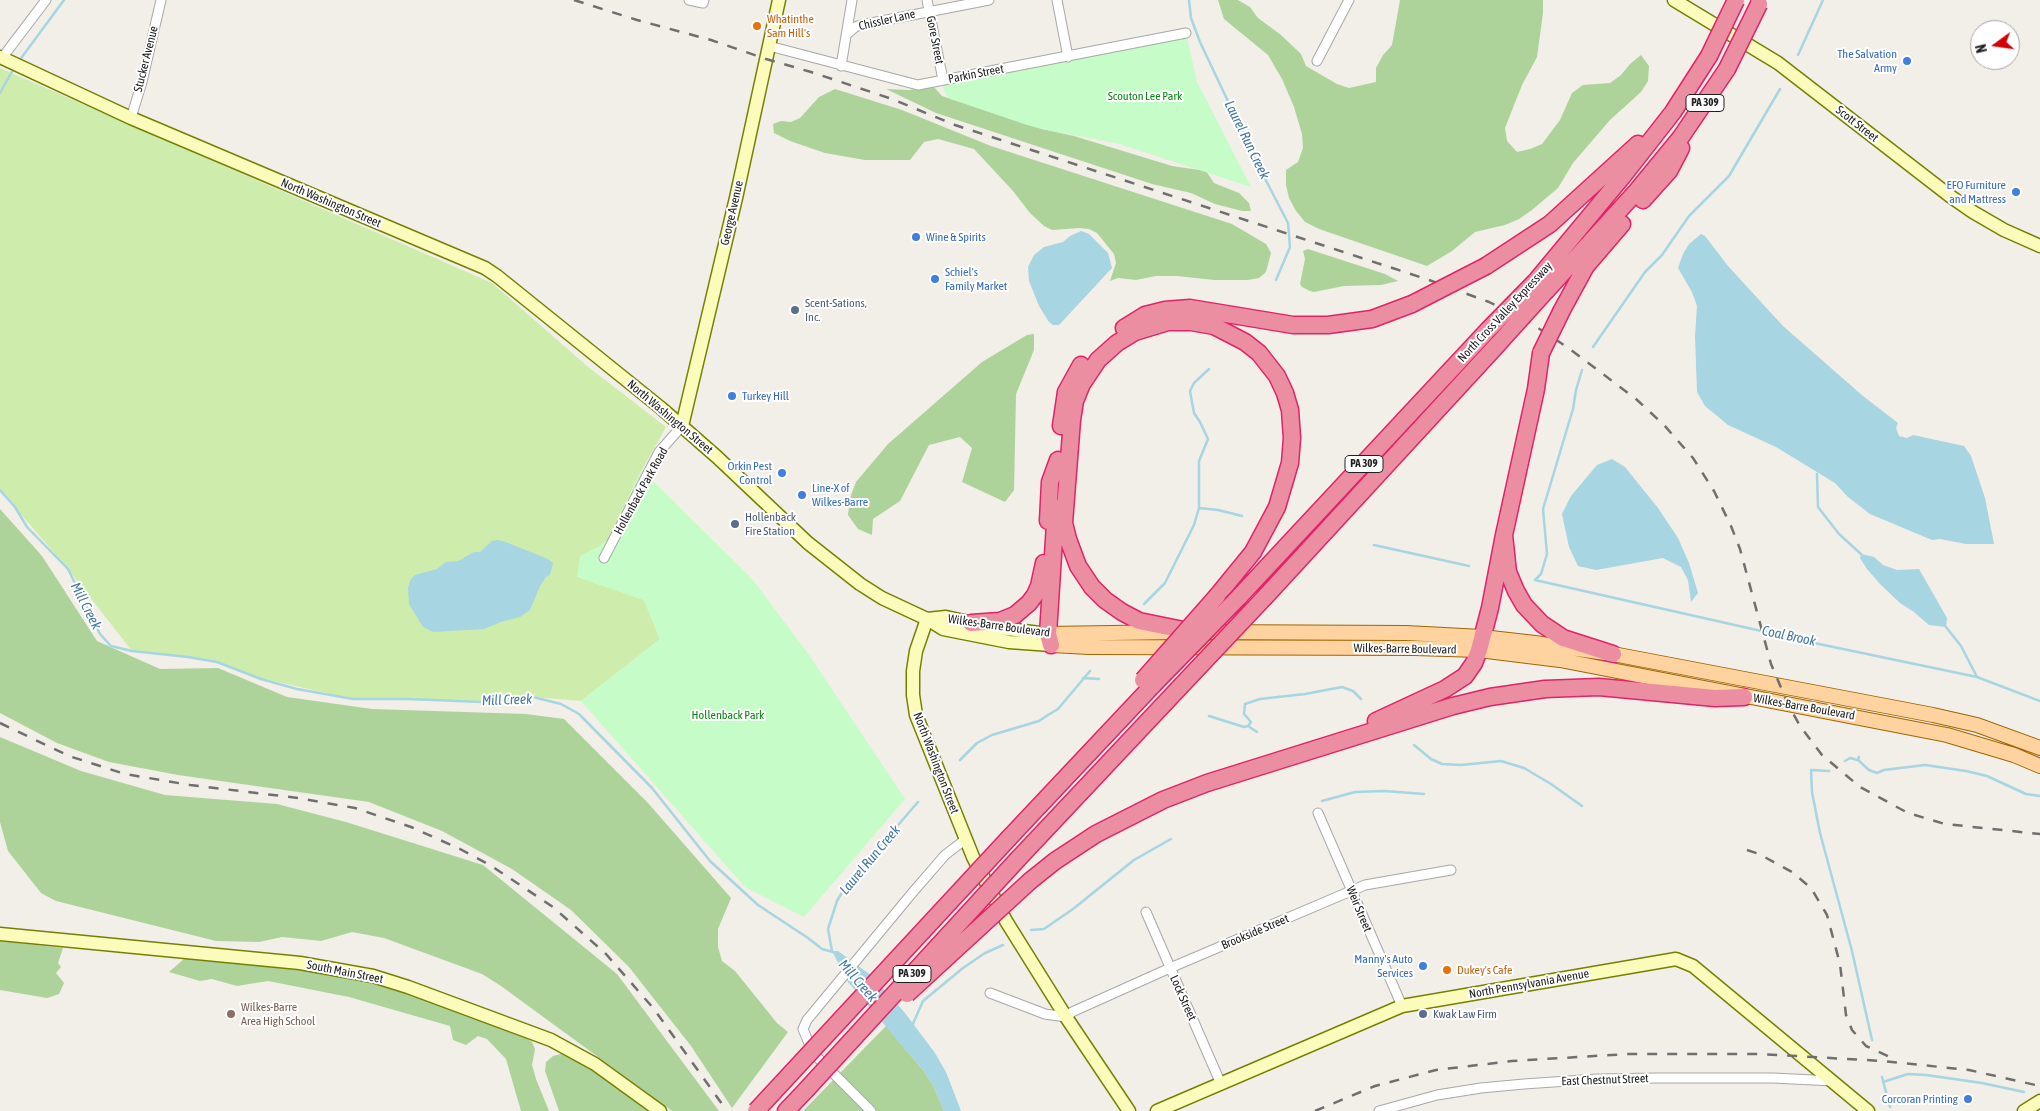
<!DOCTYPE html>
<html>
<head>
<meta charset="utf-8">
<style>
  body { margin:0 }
  #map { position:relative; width:2040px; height:1111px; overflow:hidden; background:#f2eee8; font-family:"Asap Condensed",sans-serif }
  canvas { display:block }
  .north { position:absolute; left:1970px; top:20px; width:50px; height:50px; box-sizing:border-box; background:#fff; border:1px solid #a6a6a6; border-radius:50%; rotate:256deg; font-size:14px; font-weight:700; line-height:20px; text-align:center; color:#212121 }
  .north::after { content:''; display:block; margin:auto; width:18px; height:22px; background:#d30006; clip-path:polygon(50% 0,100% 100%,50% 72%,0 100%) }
</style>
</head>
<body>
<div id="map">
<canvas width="2040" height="1111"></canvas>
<div class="north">N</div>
</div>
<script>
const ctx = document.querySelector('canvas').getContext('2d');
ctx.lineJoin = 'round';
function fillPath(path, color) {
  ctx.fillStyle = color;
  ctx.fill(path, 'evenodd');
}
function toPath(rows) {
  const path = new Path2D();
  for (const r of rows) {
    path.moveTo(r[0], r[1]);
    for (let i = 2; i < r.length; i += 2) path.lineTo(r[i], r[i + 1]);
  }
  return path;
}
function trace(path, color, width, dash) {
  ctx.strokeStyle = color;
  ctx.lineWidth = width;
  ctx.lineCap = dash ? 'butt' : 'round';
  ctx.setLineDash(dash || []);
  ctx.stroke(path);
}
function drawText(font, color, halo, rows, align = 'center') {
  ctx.font = font + ' "Asap Condensed",sans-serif';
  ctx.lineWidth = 4;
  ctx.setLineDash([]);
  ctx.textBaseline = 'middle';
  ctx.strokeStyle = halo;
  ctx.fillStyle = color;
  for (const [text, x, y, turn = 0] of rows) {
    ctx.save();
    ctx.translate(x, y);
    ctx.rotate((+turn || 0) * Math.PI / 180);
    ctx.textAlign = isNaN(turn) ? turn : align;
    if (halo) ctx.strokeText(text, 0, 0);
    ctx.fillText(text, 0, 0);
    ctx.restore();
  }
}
fillPath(toPath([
  [0,68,492,283,587,366,666,427,639,475,608,540,600,546,580,557,578,577,644,600,660,639,581,701,533,697,481,702,353,699,256,677,217,662,188,657,132,651,68,569,0,490]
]), '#ceedad');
fillPath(toPath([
  [1218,0,1238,0,1250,7,1258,18,1281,35,1301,54,1306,66,1337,84,1349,88,1376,82,1376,68,1383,55,1392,45,1400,0,1543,0,1543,13,1537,57,1522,85,1505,128,1507,141,1517,152,1530,149,1542,144,1560,120,1572,93,1583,85,1610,83,1621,75,1630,64,1641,55,1649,66,1648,81,1641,92,1610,120,1573,163,1558,188,1532,210,1519,219,1505,225,1475,232,1452,251,1427,266,1319,229,1305,222,1296,211,1289,198,1286,185,1286,170,1298,162,1303,148,1302,134,1294,107,1282,79,1268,55,1224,19],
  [934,87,942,96,1042,129,1074,136,1172,166,1206,171,1214,183,1239,193,1249,203,1251,211,1242,211,1215,204,1191,193,1152,184,936,113,886,89,909,90],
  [835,89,902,110,991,146,1232,224,1266,244,1271,253,1266,272,1259,278,1248,280,1214,280,1177,276,1156,276,1136,280,1118,278,1110,281,1116,263,1114,254,1097,233,1089,229,1079,228,1052,230,1044,226,1030,213,1013,191,974,149,938,139,924,142,910,160,865,160,825,153,790,141,774,133,773,124,781,121,791,122,800,118,819,97],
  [1308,249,1385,274,1398,281,1381,285,1344,286,1314,292,1310,291,1302,287,1300,284,1305,259,1303,251],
  [1034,334,1034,350,1016,394,1014,490,1005,502,962,482,972,448,960,437,929,445,900,501,873,519,872,535,858,529,848,515,850,498,856,482,888,444,982,362,1027,335],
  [0,509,42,556,97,641,160,669,218,668,287,697,372,709,526,714,564,719,648,803,731,898,718,929,718,947,722,961,735,971,777,1023,788,1032,732,1108,691,1046,629,967,571,910,512,869,442,831,369,802,178,775,109,762,57,743,0,713],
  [0,737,81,771,165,795,277,804,346,822,483,865,617,974,719,1111,672,1111,501,986,482,974,384,938,352,932,321,941,282,937,259,942,216,941,56,901,41,893,8,851,0,822],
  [0,941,63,948,58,963,61,967,56,973,64,983,59,994,47,998,0,990],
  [185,958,323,972,360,979,403,992,523,1036,532,1042,535,1049,532,1065,536,1079,549,1111,521,1111,506,1059,487,1039,478,1036,466,1045,453,1040,450,1026,349,997,268,981,237,986,212,979,200,981,169,972],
  [886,1026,923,1070,933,1085,944,1111,803,1111],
  [561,1054,597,1072,648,1111,559,1111,545,1071,546,1062,553,1056]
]), '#add39b');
fillPath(toPath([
  [1186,33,1197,82,1251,187,1120,144,1042,129,1027,125,948,98,942,85],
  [642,470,753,580,809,655,905,799,804,917,745,887,581,701,660,639,644,600,577,577,580,556,600,546,608,540]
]), '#c5fcc8');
fillPath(toPath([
  [1081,231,1089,234,1108,253,1112,268,1059,325,1053,325,1049,322,1039,306,1029,281,1028,267,1034,255,1044,247,1063,242,1070,236],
  [1701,234,1705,236,1728,266,1783,326,1863,396,1898,423,1896,428,1899,436,1907,438,1913,435,1964,446,1971,456,1985,498,1994,544,1966,544,1940,539,1932,540,1870,514,1848,497,1835,483,1776,447,1728,425,1705,406,1697,392,1695,336,1697,306,1692,292,1678,268,1683,254,1689,244],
  [1612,459,1625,467,1658,508,1678,538,1689,563,1698,593,1691,602,1688,580,1681,567,1663,558,1596,570,1578,566,1569,547,1562,514,1571,496,1597,465],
  [497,540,503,541,548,559,553,563,550,575,546,577,540,586,530,610,520,617,501,622,484,629,433,632,423,627,409,604,408,587,411,579,415,575,437,569,446,562,458,561,474,552,480,552,492,541],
  [1861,554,1874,557,1883,565,1897,570,1919,569,1947,618,1946,627,1929,625,1914,612,1900,603,1880,584,1867,569,1860,558],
  [832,951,838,951,872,976,905,1013,935,1053,946,1072,961,1111,944,1111,933,1085,923,1070,848,982]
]), '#a7d5e1');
trace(toPath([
  [1189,0,1191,18,1200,42,1260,169,1288,223,1290,247,1276,280],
  [1798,55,1823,0],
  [19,61,64,0],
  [0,93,14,68],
  [1593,347,1645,272,1662,255,1689,216,1729,176,1780,89],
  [1817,474,1818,507,1839,534,1861,554],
  [0,490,15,507,27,527,68,569,100,634,111,646,132,651,188,657,217,662,261,679,297,689,353,699,409,699,481,702,533,697,561,704,579,714,652,788,710,861,758,905,808,938,822,949,833,952],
  [1199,508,1218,510,1242,516],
  [1374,545,1469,566],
  [1535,580,1819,644,1977,677,2040,701],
  [1535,580,1541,574,1547,554,1543,509,1573,409,1576,390,1582,370],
  [1144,604,1165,583,1194,525,1199,508,1199,461,1208,439,1200,422,1194,413,1190,391,1194,383,1209,369],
  [1946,627,1961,646,1977,677],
  [1083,678,1099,679],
  [1209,716,1244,727,1248,726,1251,722,1244,714,1245,704,1260,699,1305,694,1342,687,1353,691,1361,699],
  [1248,726,1257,732],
  [1414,745,1431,759,1442,764,1461,765,1501,761,1524,768,1551,784,1582,806],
  [960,760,977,743,992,735,1039,721,1048,715,1058,709,1090,671],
  [1858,760,1869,770,1877,773,1884,770,1925,765,1966,771,1987,776,2026,794,2040,796],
  [1845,761,1850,758,1858,760,1859,757],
  [1829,771,1811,770,1812,792,1820,833,1852,951,1872,1040],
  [1322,801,1355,792,1384,791,1424,794],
  [1031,930,1044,929,1073,909,1134,860,1171,839],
  [832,951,828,929,837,901,847,884,918,802],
  [912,1026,923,1001,963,968,985,953,1003,945],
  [1882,1077,1890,1107],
  [1883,1082,1908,1074,1926,1075,1982,1083,2024,1092]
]), '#a7d5e1', 2.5);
const street = toPath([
  [689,0,703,3,704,0],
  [927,0,943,80],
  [1057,0,1068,57],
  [847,34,855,27,861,25,989,0],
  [769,46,918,85,1186,33],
  [2,58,46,0],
  [1317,61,1349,0],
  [841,66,852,0],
  [131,118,142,82,161,0],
  [604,558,659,452,682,426],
  [1318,813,1402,1006],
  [1146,912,1221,1084],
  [990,993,1045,1014,1066,1017,1072,1012,1170,968,1365,885,1451,870],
  [871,1111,813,1053,803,1029,807,1020,913,892,945,855,966,839],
  [1379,1111,1437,1095,1481,1088,1524,1084,1597,1079,1657,1078,1773,1078,1833,1081]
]);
const secondary = toPath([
  [1674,0,1778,63,1950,196,1973,212,2004,230,2040,246],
  [0,57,131,118,485,268,497,276,661,408,717,457,808,543,860,584,882,598,927,619,943,629,1009,642,1051,645],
  [682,426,736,198,779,0],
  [927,619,916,651,913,671,913,695,916,715,973,857,1006,921,1066,1017,1129,1111],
  [927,619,946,617,991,627,1048,634],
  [0,934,300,963,373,976,408,987,551,1040,595,1064,660,1111],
  [1157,1111,1402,1006,1676,959,1693,966,1868,1111],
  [2024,1111,2040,1101]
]);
const primary = toPath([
  [1198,632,1406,633,1482,637,1535,643,1613,654,1933,715,1977,725,2040,748],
  [1048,634,1174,632],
  [1051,645,1089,647,1414,648,1479,650,1560,660,1947,735,2014,755,2040,766]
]);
const highway = toPath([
  [1643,200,1669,171,1681,148],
  [1486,266,1550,224,1638,144],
  [1535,282,1623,176,1673,112,1709,56],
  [1546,291,1635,193,1681,137,1727,69],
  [1562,310,1586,266,1622,224],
  [1124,328,1145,315,1165,310,1190,308,1293,325,1328,325,1372,319,1412,304],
  [1541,353,1536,389,1504,535,1508,572,1516,591,1524,605,1542,624,1563,638,1613,654],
  [1061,426,1066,392,1081,365],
  [1048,521,1050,482,1058,460],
  [1239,597,1488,330],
  [1265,597,1499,343],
  [971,623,1000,621,1015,615,1029,603,1035,595,1039,586,1044,563],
  [1193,632,1139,621,1122,612,1105,600,1092,587,1078,566,1068,539,1064,523,1072,420,1075,401,1082,384,1098,360,1117,343,1135,332,1168,322,1191,322,1214,326,1245,342,1259,353,1277,376,1285,393,1290,410,1292,438,1290,463,1277,507,1253,552,1217,596],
  [1051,645,1048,634,1056,508],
  [1376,721,1445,689,1465,676,1474,663,1479,650,1490,608,1504,535],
  [1009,838,1154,684],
  [1018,859,1180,687],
  [1030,881,1055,861,1096,834,1163,800,1207,783,1453,706,1490,697,1545,689,1599,687,1715,698,1744,697],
  [786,1111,806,1090]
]);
trace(street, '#a8a8a8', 11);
trace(secondary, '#768000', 15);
trace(primary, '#9f6600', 16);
trace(highway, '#e32269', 19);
trace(street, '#fff', 9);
trace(secondary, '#fbfcbc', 12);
trace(primary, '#ffd3a0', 14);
trace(highway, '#eb8ea2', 16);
trace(toPath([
  [574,0,637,20,711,40,766,59,811,72,892,99,955,125,1429,280,1489,302,1529,322,1567,347,1636,399,1664,425,1693,458,1714,491,1731,526,1740,549,1771,664,1788,704,1800,726,1822,755,1860,787,1908,813,1945,824,2040,834],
  [0,723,69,756,125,774,190,785,298,798,355,808,411,827,460,849,490,865,553,907,606,954,654,1009,727,1111],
  [1747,850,1759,854,1792,872,1811,888,1827,915,1840,964,1846,1015,1852,1030,1866,1046,1892,1058],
  [1315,1111,1375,1086,1436,1070,1512,1061,1628,1054,1760,1054,1883,1061,1969,1070,2040,1086]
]), '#6f6f6f', 2.5, [10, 10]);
const highwayBridge = toPath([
  [1709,56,1736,0],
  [1727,69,1759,4],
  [1412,304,1486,266],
  [1488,330,1535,282],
  [1499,343,1546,291],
  [1541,353,1562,310],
  [1143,680,1217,596],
  [1154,684,1239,597],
  [1180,687,1265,597],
  [907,994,1030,881],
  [806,1090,1018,859],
  [756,1111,1009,838]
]);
trace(highwayBridge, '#e32269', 19, []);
trace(highwayBridge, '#eb8ea2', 16);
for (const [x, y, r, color] of [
  [757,26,5,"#e8710a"],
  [1907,61,5,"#3f7fe0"],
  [2016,192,5,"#3f7fe0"],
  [916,237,5,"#3f7fe0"],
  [935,279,5,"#3f7fe0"],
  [795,310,5,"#5c6f8a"],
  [732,396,5,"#3f7fe0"],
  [782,473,5,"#3f7fe0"],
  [802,495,5,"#3f7fe0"],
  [735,524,5,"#5c6f8a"],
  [1423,966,5,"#3f7fe0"],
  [1447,970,5,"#e8710a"],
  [231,1014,5,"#8d6e63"],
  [1423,1014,5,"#5c6f8a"],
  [1968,1099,5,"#3f7fe0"]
]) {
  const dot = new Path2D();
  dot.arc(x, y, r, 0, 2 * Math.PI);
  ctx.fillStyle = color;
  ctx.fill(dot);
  trace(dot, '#fff', 2);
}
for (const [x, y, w] of [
  [1705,103,38],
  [1364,464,38],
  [912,974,38]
]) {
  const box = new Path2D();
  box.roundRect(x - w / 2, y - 8.5, w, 17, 4);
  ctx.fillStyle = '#fff';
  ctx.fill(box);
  trace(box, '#212121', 1);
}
drawText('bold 11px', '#212121', null, [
  ["PA 309",1705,103],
  ["PA 309",1364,464],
  ["PA 309",912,974]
]);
drawText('12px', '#c56008', '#fff', [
  ["Whatinthe",767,19],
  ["Sam Hill's",767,33],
  ["Dukey's Cafe",1457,970]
], 'left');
drawText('12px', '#212121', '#fff', [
  ["Chissler Lane",887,20,-13],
  ["Gore Street",935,40,79],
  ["Stucker Avenue",146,59,-76],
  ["Parkin Street",976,74,-11],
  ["Scott Street",1857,124,38],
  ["North Washington Street",331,203,23],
  ["George Avenue",732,213,-77],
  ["North Cross Valley Expressway",1505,312,-47],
  ["North Washington Street",670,417,40],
  ["Hollenback Park Road",641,491,-61],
  ["Wilkes-Barre Boulevard",999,626,8],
  ["Wilkes-Barre Boulevard",1405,649,1],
  ["Wilkes-Barre Boulevard",1804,707,10],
  ["North Washington Street",936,763,69],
  ["Weir Street",1359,909,67],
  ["Brookside Street",1255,932,-23],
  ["South Main Street",345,972,11],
  ["North Pennsylvania Avenue",1529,984,-10],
  ["Lock Street",1183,998,66],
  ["East Chestnut Street",1605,1080,-2]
]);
drawText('12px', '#366cbe', '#fff', [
  ["The Salvation",1897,54],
  ["Army",1897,68],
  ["EFO Furniture",2006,185],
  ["and Mattress",2006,199],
  ["Wine & Spirits",926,237,"left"],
  ["Schiel's",945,272,"left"],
  ["Family Market",945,286,"left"],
  ["Turkey Hill",742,396,"left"],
  ["Orkin Pest",772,466],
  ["Control",772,480],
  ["Line-X of",812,488,"left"],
  ["Wilkes-Barre",812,502,"left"],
  ["Manny's Auto",1413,959],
  ["Services",1413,973],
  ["Corcoran Printing",1958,1099]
], 'right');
drawText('12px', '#07870f', '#fff', [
  ["Scouton Lee Park",1145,96],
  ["Hollenback Park",728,715]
]);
drawText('12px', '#4e5e75', '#fff', [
  ["Scent-Sations,",805,303],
  ["Inc.",805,317],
  ["Hollenback",745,517],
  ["Fire Station",745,531],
  ["Kwak Law Firm",1433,1014]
], 'left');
drawText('12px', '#785e54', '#fff', [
  ["Wilkes-Barre",241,1007],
  ["Area High School",241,1021]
], 'left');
drawText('italic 14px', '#4277a6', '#fff', [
  ["Laurel Run Creek",1247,140,64],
  ["Mill Creek",86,606,63],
  ["Coal Brook",1789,636,12],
  ["Mill Creek",507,700,-2],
  ["Laurel Run Creek",870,860,-50],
  ["Mill Creek",858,981,49]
]);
</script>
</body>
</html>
